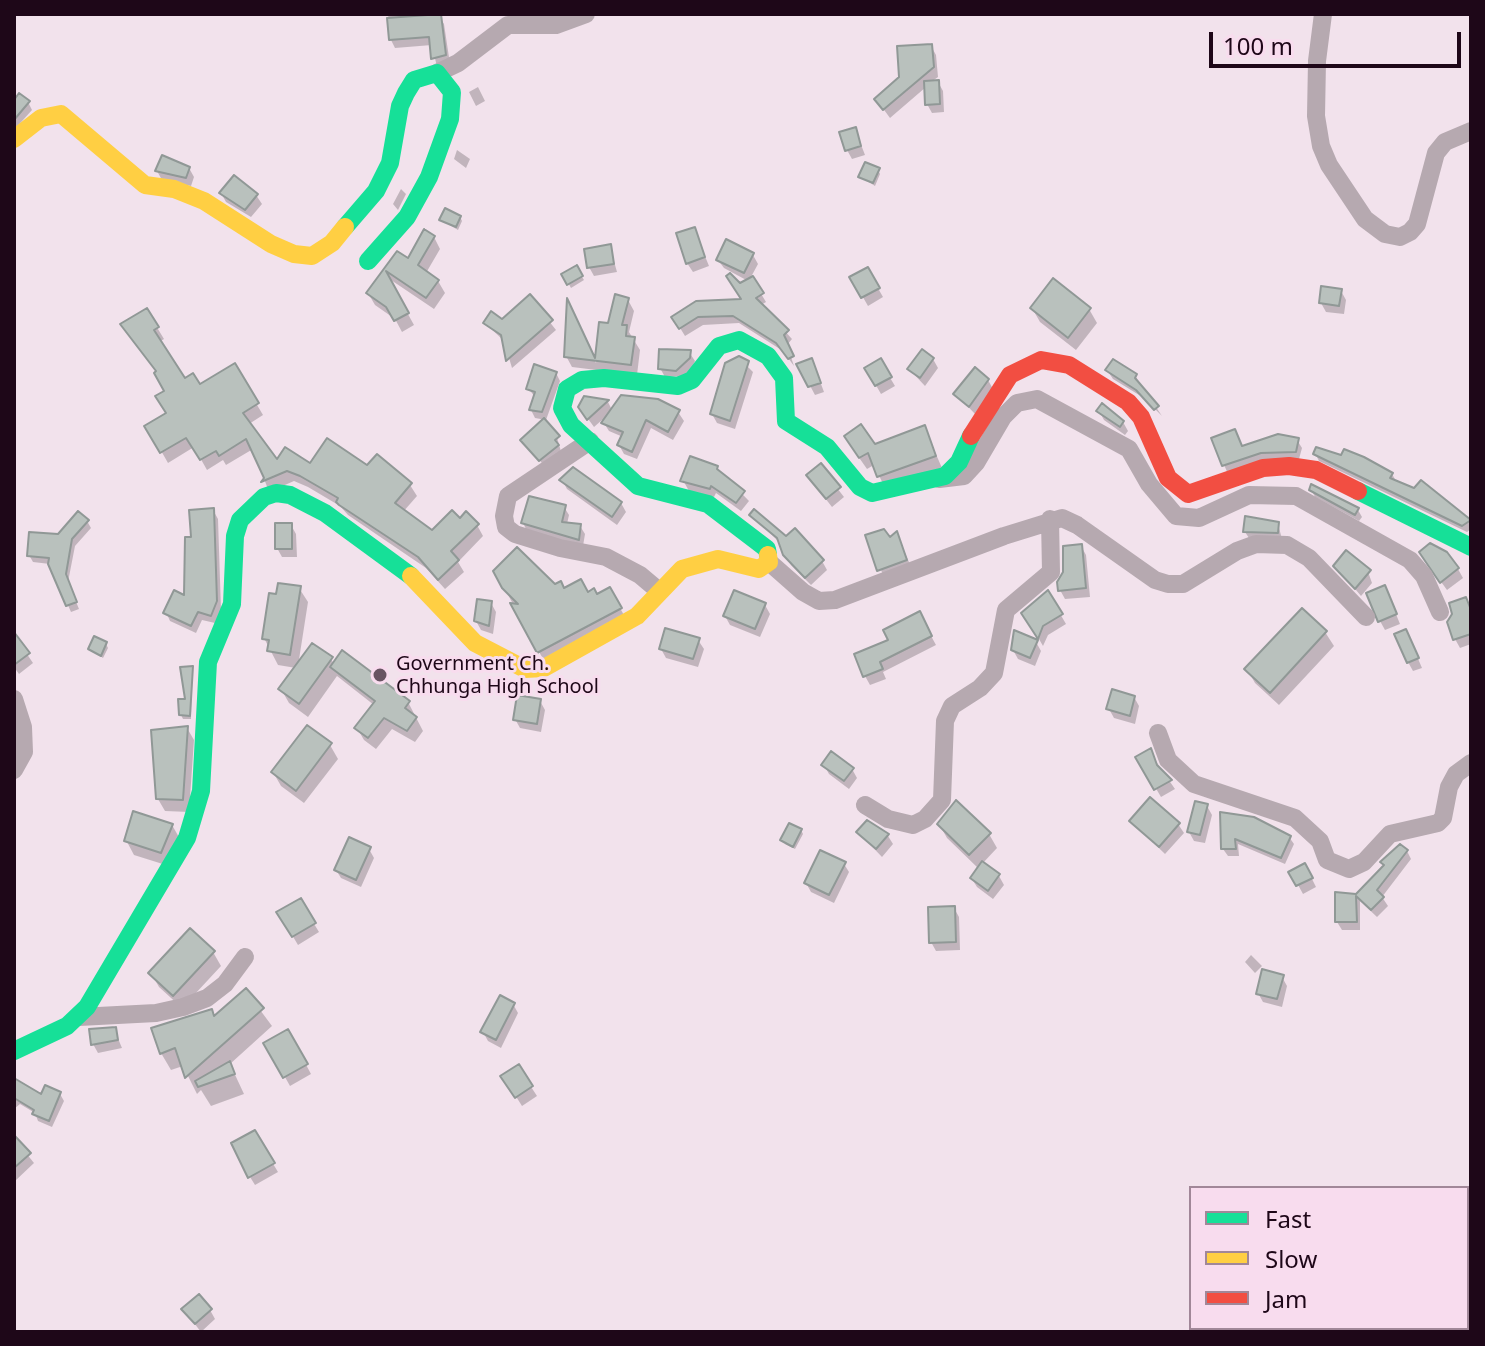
<!DOCTYPE html>
<html>
<head>
<meta charset="utf-8">
<style>
  body { margin:0 }
  #map { position:relative; width:1485px; height:1346px; overflow:hidden; background:#f2e2ec; font-family:"Noto Sans",sans-serif }
  canvas { display:block }
  .frame { position:absolute; inset:0; border:16px solid #1e0718; pointer-events:none }
  .legend { position:absolute; left:1189px; top:1186px; width:280px; height:144px; box-sizing:border-box; background:#f8dcee; border:2px solid #a18798; margin:0; padding:10px 14px; list-style:none; font-size:24px; color:#1e0718 }
  .legend li { display:flex; align-items:center; gap:16px; height:40px }
  .legend b { width:40px; border:2px solid #a18798 }
  .scale { position:absolute; left:1209px; top:32px; width:252px; height:36px; box-sizing:border-box; border:4px solid #1e0718; border-top:0; padding-left:10px; font-size:24px; line-height:28px; white-space:nowrap; color:#1e0718; -webkit-text-stroke:6px #f8dcee; paint-order:stroke }
</style>
</head>
<body>
<div id="map">
<canvas width="1485" height="1346"></canvas>
<div class="frame"></div>
<ul class="legend">
<li><b style="height:10px;background:#16e098"></b>Fast</li>
<li><b style="height:10px;background:#ffcf43"></b>Slow</li>
<li><b style="height:10px;background:#f24e42"></b>Jam</li>
</ul>
<div class="scale">100 m</div>
</div>
<script>
const ctx = document.querySelector('canvas').getContext('2d');
ctx.lineJoin = 'round';
function fillPath(path, color) {
  ctx.fillStyle = color;
  ctx.fill(path, 'evenodd');
}
function toPath(rows) {
  const path = new Path2D();
  for (const r of rows) {
    path.moveTo(r[0], r[1]);
    for (let i = 2; i < r.length; i += 2) path.lineTo(r[i], r[i + 1]);
  }
  return path;
}
function trace(path, color, width, dash) {
  ctx.strokeStyle = color;
  ctx.lineWidth = width;
  ctx.lineCap = dash ? 'butt' : 'round';
  ctx.setLineDash(dash || []);
  ctx.stroke(path);
}
function drawText(font, color, halo, rows, align = 'center') {
  ctx.font = font + ' "Noto Sans",sans-serif';
  ctx.lineWidth = 6;
  ctx.setLineDash([]);
  ctx.textBaseline = 'middle';
  ctx.strokeStyle = halo;
  ctx.fillStyle = color;
  for (const [text, x, y, turn = 0] of rows) {
    ctx.save();
    ctx.translate(x, y);
    ctx.rotate((+turn || 0) * Math.PI / 180);
    ctx.textAlign = isNaN(turn) ? turn : align;
    if (halo) ctx.strokeText(text, 0, 0);
    ctx.fillText(text, 0, 0);
    ctx.restore();
  }
}
fillPath(toPath([
  [379,14,439,16,444,24,450,64,437,67,432,45,395,48,391,40,388,14],
  [931,46,936,55,938,77,931,82,938,82,943,91,944,112,932,113,927,104,926,87,890,118,876,99],
  [478,87,485,101,476,106,469,92],
  [14,101,28,102,32,110,14,130],
  [855,129,865,155,852,159,847,150],
  [457,150,470,159,466,168,454,159],
  [189,168,194,177,191,186,162,180,157,171],
  [878,170,880,174,875,186,861,177],
  [401,189,406,194,398,210,393,204],
  [221,193,256,195,262,204,251,217,226,202],
  [460,217,462,221,458,230,441,220],
  [694,229,709,266,693,272,687,263],
  [434,237,440,249,426,273,438,281,445,293,434,309,388,278,414,325,402,332,395,319,375,305,368,293,398,254,409,261],
  [610,247,617,272,594,276,589,267],
  [753,255,758,264,751,277,766,302,761,305,792,339,787,345,794,366,783,351,739,323,703,325,685,336,674,318,744,301,740,286,748,281,724,268,718,260],
  [576,268,584,280,571,288,564,275],
  [867,269,883,297,868,306,852,278],
  [1341,291,1346,300,1344,314,1326,312,1321,303],
  [530,297,556,330,512,368,504,341,485,323,502,321],
  [628,300,634,311,629,332,640,350,637,375,572,367,566,356,573,311,596,363,601,324,609,325],
  [1032,308,1089,309,1097,323,1076,350,1040,322],
  [147,311,164,339,159,342,184,381,199,387,234,366,263,415,249,424,277,462,368,467,410,485,417,496,403,512,432,533,460,520,477,525,483,536,458,562,464,572,445,589,426,568,348,515,340,506,308,487,294,481,269,492,253,449,226,465,223,460,207,470,194,447,168,463,147,426,168,414,167,391],
  [689,352,695,361,688,376,665,377,660,368],
  [739,358,753,372,735,429,717,423,712,414,729,361],
  [933,359,938,368,925,386,909,369],
  [812,360,824,392,815,395,799,365],
  [880,361,895,386,881,394,866,368],
  [1107,370,1135,376,1162,416,1144,398,1113,379],
  [556,373,560,381,546,420,535,418,531,410,535,397,528,388],
  [988,380,993,389,975,414,956,394],
  [585,398,608,402,612,410,678,412,684,421,673,440,651,428,637,459,624,454,619,445,623,437,609,431,602,420,594,427,586,416],
  [1099,411,1123,422,1128,431,1125,435,1104,420],
  [924,427,942,468,885,488,874,465,867,469,853,449,874,447],
  [556,434,562,455,546,468,523,440],
  [1213,439,1242,448,1297,440,1302,448,1299,459,1228,474],
  [1315,453,1392,474,1396,481,1415,491,1422,482,1469,521,1471,529,1467,532,1319,461],
  [820,466,844,497,832,507,814,484],
  [717,468,749,501,741,511,716,493,714,497,689,491,684,482],
  [562,480,621,503,626,512,617,525,567,489],
  [1311,489,1358,510,1362,517,1359,521,1315,497],
  [564,507,569,515,567,524,580,526,585,534,583,546,527,531,523,523],
  [213,510,218,519,221,610,215,623,202,620,196,633,170,621,166,612,186,598,194,539],
  [752,515,822,561,827,570,811,585,791,565,781,544],
  [87,521,91,528,75,546,68,582,79,609,71,612,50,564,33,562,29,555],
  [1278,524,1282,539,1249,538,1245,532],
  [291,525,296,534,297,557,282,557,277,548],
  [897,534,914,574,887,584,867,537,889,540],
  [1081,546,1086,555,1090,597,1065,599,1060,590],
  [1426,561,1458,569,1463,578,1447,590],
  [1336,566,1367,569,1372,583,1361,596],
  [495,571,597,596,610,590,630,626,549,670],
  [299,588,308,602,298,666,331,659,334,664,408,702,423,731,415,742,392,729,376,749,364,740,357,728,374,705,337,676,308,717,289,703,281,689,296,668,278,665,264,638,278,596],
  [1048,593,1066,624,1048,635,1043,646,1024,613],
  [1389,597,1400,624,1385,630,1380,621],
  [1465,599,1471,609,1471,644,1460,648,1455,639],
  [491,603,496,612,493,634,481,630,476,621],
  [765,605,770,614,760,637,730,625,725,616],
  [924,623,936,645,883,672,886,679,870,685,865,676,891,641],
  [1325,632,1334,646,1279,705,1255,683,1247,669],
  [14,635,33,663,19,674,14,667],
  [698,640,704,649,698,667,666,658,661,649],
  [1410,640,1422,668,1413,671,1408,662],
  [1036,642,1041,651,1035,666,1018,659,1013,650],
  [106,644,108,648,103,658,90,649],
  [192,668,191,719,183,719,181,715],
  [1134,697,1139,706,1135,724,1114,718,1109,709],
  [540,701,545,710,541,732,520,728,515,719],
  [187,728,194,740,189,812,165,811,158,799],
  [330,745,338,759,304,803,281,786,273,772],
  [1138,758,1155,760,1175,789,1161,797],
  [824,765,852,769,857,778,849,789,829,774],
  [1207,806,1212,815,1205,843,1194,841,1189,832],
  [1222,814,1289,837,1294,844,1285,864,1238,844,1239,856,1228,856,1223,849],
  [1132,822,1178,824,1184,833,1165,854],
  [939,824,989,834,997,848,982,864,999,876,1004,885,993,899,977,887,972,879,979,869,947,838],
  [172,825,180,839,169,866,134,855,126,840],
  [801,830,803,834,795,849,785,844,783,840],
  [859,833,888,836,893,844,882,857],
  [369,849,374,858,361,887,341,878,336,870],
  [1407,851,1411,859,1382,897,1388,906,1377,917,1360,901,1360,930,1342,930,1337,922,1337,894,1357,896],
  [844,864,849,872,834,903,811,892,806,883],
  [1305,865,1316,887,1303,894,1291,872],
  [300,901,319,932,298,945,279,913],
  [954,908,959,917,960,950,936,951,931,942],
  [213,952,221,966,182,1008,159,987,151,973],
  [1251,955,1262,966,1255,973,1245,962],
  [1282,977,1287,986,1282,1007,1263,1002,1258,993],
  [246,991,272,1026,230,1064,244,1094,211,1106,201,1090,197,1094,183,1066,171,1070,161,1053,215,1018],
  [513,1004,518,1013,501,1048,488,1041,483,1032],
  [114,1029,122,1048,98,1053,93,1044],
  [288,1031,311,1074,290,1086,266,1043],
  [518,1067,537,1096,522,1106,503,1076],
  [14,1080,42,1097,60,1094,64,1101,52,1127,38,1121,35,1113,20,1104,14,1109],
  [254,1132,278,1172,255,1185,242,1164],
  [14,1138,34,1163,14,1182],
  [184,1310,210,1310,215,1319,201,1332]
]), '#0003');
const building = toPath([
  [441,14,446,55,431,59,429,37,389,40,387,18,441,14],
  [932,44,934,67,883,110,874,99,899,77,897,46,932,44],
  [939,80,940,104,925,105,924,81,939,80],
  [19,93,30,101,14,120,14,100,19,93],
  [856,127,861,146,845,151,839,132,856,127],
  [162,155,190,167,186,178,155,171,162,155],
  [865,162,880,168,873,183,858,177,865,162],
  [234,175,258,194,245,210,219,193,234,175],
  [445,208,461,216,456,227,439,220,445,208],
  [695,227,705,257,686,264,676,233,695,227],
  [424,229,435,236,418,265,439,280,426,298,386,271,409,313,394,321,386,307,366,293,397,251,408,258,424,229],
  [726,239,754,253,744,273,716,260,726,239],
  [611,244,614,264,587,268,584,249,611,244],
  [577,265,583,276,567,285,561,274,577,265],
  [868,267,880,288,861,298,849,277,868,267],
  [730,273,740,283,753,276,764,293,756,298,789,330,784,335,794,356,788,359,776,343,733,316,698,317,679,329,671,317,696,301,741,299,726,276,730,273],
  [1053,278,1091,308,1068,338,1030,308,1053,278],
  [1321,286,1342,289,1339,306,1319,303,1321,286],
  [530,294,553,320,506,361,501,335,483,323,491,311,502,319,530,294],
  [615,294,629,298,622,325,627,325,626,336,635,337,631,365,564,357,567,298,595,358,599,322,608,323,615,294],
  [147,308,159,327,154,330,185,378,193,373,200,384,235,363,259,403,243,413,277,459,285,447,310,463,327,438,367,465,377,454,412,483,395,503,432,530,452,510,460,518,466,511,479,524,451,551,459,560,438,580,418,557,339,505,336,502,338,498,300,476,287,471,261,482,264,478,246,439,219,456,216,451,200,460,186,438,160,453,144,426,166,413,155,396,164,391,154,373,156,371,120,324,147,308],
  [659,349,691,350,690,358,676,371,658,369,659,349],
  [922,349,934,358,920,378,907,369,922,349],
  [739,356,749,361,730,421,710,414,725,363,739,356],
  [812,358,821,383,808,387,796,364,812,358],
  [881,358,892,377,875,386,864,368,881,358],
  [1113,359,1137,374,1135,378,1159,406,1154,410,1136,390,1105,370,1113,359],
  [534,364,557,372,542,412,529,410,535,392,526,389,534,364],
  [975,367,989,379,969,407,953,394,975,367],
  [621,395,658,399,680,410,668,432,646,420,632,452,617,445,623,432,601,423,621,395],
  [584,396,609,400,587,420,578,407,584,396],
  [1102,403,1124,421,1120,427,1096,411,1102,403],
  [544,418,560,436,555,440,559,445,539,461,520,440,544,418],
  [861,424,875,444,925,425,936,456,877,477,868,453,859,458,844,436,861,424],
  [1235,429,1242,446,1278,434,1299,438,1296,452,1261,453,1222,466,1211,438,1235,429],
  [1316,447,1341,455,1344,449,1364,457,1393,473,1390,478,1414,488,1421,480,1471,520,1462,526,1313,454,1316,447],
  [690,456,718,466,717,469,745,491,736,503,711,486,710,489,680,481,690,456],
  [821,463,841,487,826,499,806,475,821,463],
  [573,467,622,502,612,517,559,480,573,467],
  [1311,484,1359,508,1355,515,1309,490,1311,484],
  [529,496,566,505,562,522,581,524,579,540,521,523,529,496],
  [214,508,217,601,211,616,198,612,191,626,163,613,174,590,184,595,185,537,191,537,189,510,214,508],
  [754,509,786,536,795,528,824,560,805,578,783,555,777,538,749,515,754,509],
  [78,511,89,520,72,539,66,574,77,602,66,606,48,564,49,558,27,556,29,532,58,534,78,511],
  [1245,516,1279,522,1278,533,1243,532,1245,516],
  [275,523,292,523,292,549,275,549,275,523],
  [884,529,890,537,897,531,907,560,877,571,865,535,884,529],
  [1430,543,1447,552,1459,568,1440,583,1419,552,1430,543],
  [1082,544,1086,588,1058,591,1057,582,1063,572,1063,546,1082,544],
  [517,547,555,584,561,581,564,588,581,579,588,592,594,588,597,594,610,587,622,608,537,653,510,603,518,604,502,588,493,571,517,547],
  [1346,550,1371,570,1355,589,1333,566,1346,550],
  [278,583,301,586,290,655,267,651,269,640,262,639,269,593,276,594,278,583],
  [1385,585,1397,614,1378,622,1366,593,1385,585],
  [734,590,766,603,755,629,723,616,734,590],
  [1048,590,1063,614,1043,626,1038,639,1021,613,1048,590],
  [1466,597,1471,610,1471,634,1453,640,1447,622,1452,614,1449,603,1466,597],
  [477,599,492,601,489,626,474,621,477,599],
  [1302,608,1327,631,1270,693,1244,669,1302,608],
  [920,611,932,636,880,662,883,669,863,677,854,654,888,640,883,630,920,611],
  [665,628,700,638,693,659,659,649,665,628],
  [1406,629,1419,658,1407,663,1394,634,1406,629],
  [1014,630,1038,640,1030,658,1011,650,1014,630],
  [14,632,30,653,14,665,14,632],
  [94,636,107,642,101,656,88,649,94,636],
  [312,643,333,657,299,704,278,689,312,643],
  [342,650,410,701,405,708,417,717,407,731,384,718,368,738,354,728,375,701,330,667,342,650],
  [193,666,190,716,179,715,178,699,185,699,180,667,193,666],
  [1112,689,1135,696,1130,716,1106,709,1112,689],
  [517,695,541,699,537,724,513,720,517,695],
  [307,725,332,743,296,791,271,772,307,725],
  [188,726,183,800,156,799,151,730,188,726],
  [1151,748,1157,765,1172,780,1154,790,1135,757,1151,748],
  [831,751,854,768,844,781,821,765,831,751],
  [1150,797,1180,823,1159,847,1129,821,1150,797],
  [956,800,991,833,969,855,937,824,956,800],
  [1195,801,1208,804,1200,835,1187,832,1195,801],
  [133,811,173,824,161,853,124,841,133,811],
  [1220,812,1254,817,1291,836,1281,858,1235,839,1236,849,1221,849,1220,812],
  [867,820,889,834,876,849,856,832,867,820],
  [789,823,802,829,793,847,780,840,789,823],
  [349,837,371,847,356,880,334,870,349,837],
  [1400,844,1408,850,1377,890,1384,897,1371,910,1356,896,1357,922,1335,922,1335,892,1356,894,1384,865,1380,862,1400,844],
  [820,850,846,862,829,895,804,883,820,850],
  [982,861,1000,874,988,891,970,878,982,861],
  [1305,863,1313,878,1296,886,1288,872,1305,863],
  [301,898,316,923,292,937,276,912,301,898],
  [955,906,956,942,929,943,928,907,955,906],
  [190,928,215,951,173,996,148,973,190,928],
  [1262,969,1284,975,1277,999,1256,994,1262,969],
  [246,988,264,1008,185,1078,175,1048,160,1054,151,1028,212,1009,214,1016,246,988],
  [500,995,515,1003,496,1040,480,1032,500,995],
  [116,1027,118,1040,91,1045,89,1029,116,1027],
  [288,1029,308,1064,283,1078,263,1043,288,1029],
  [230,1061,235,1074,198,1087,195,1081,230,1061],
  [519,1064,533,1086,515,1098,500,1076,519,1064],
  [14,1078,41,1094,45,1085,61,1092,49,1121,32,1114,34,1110,14,1098,14,1078],
  [255,1130,275,1163,248,1178,231,1143,255,1130],
  [14,1135,31,1153,14,1168,14,1135],
  [199,1294,212,1309,195,1324,181,1309,199,1294]
]);
fillPath(building, '#b9c1bd');
trace(building, '#909896', 2);
trace(toPath([
  [1323,14,1317,61,1316,116,1321,146,1329,165,1365,219,1385,234,1400,237,1410,232,1417,224,1436,153,1445,142,1471,131],
  [437,73,458,63,508,25,556,25,586,14],
  [590,441,508,496,504,516,506,527,515,534,560,548,606,557,640,575,659,591],
  [939,479,964,476,976,463,1003,417,1017,403,1037,399,1129,449,1149,484,1176,516,1199,518,1249,495,1296,496,1410,560,1424,576,1440,612],
  [769,562,803,592,819,601,835,600,1004,536,1062,518,1077,525,1155,580,1168,584,1183,584,1237,551,1256,544,1287,545,1309,558,1366,617],
  [14,699,23,727,24,752,14,770],
  [1158,733,1168,760,1194,784,1295,818,1320,841,1327,860,1349,869,1364,862,1390,834,1438,823,1443,818,1449,787,1456,774,1471,763],
  [865,805,888,819,913,825,925,819,942,800,945,721,952,706,980,688,994,673,1006,610,1051,572,1050,519],
  [79,1017,156,1013,183,1007,207,998,225,984,245,957]
]), '#b6a9b0', 18);
trace(toPath([
  [345,227,376,191,390,163,400,106,406,93,414,80,437,73,452,92,450,119,429,177,407,217,368,261],
  [1358,491,1471,547],
  [768,555,767,549,708,504,638,486,571,425,562,408,567,389,582,380,604,378,678,386,692,380,719,346,739,340,768,356,784,378,786,421,827,447,860,487,872,493,945,476,959,462,971,436],
  [14,1051,67,1026,87,1007,187,838,201,791,208,662,232,604,235,536,240,520,264,497,276,493,290,495,325,513,411,576]
]), '#16e098', 18);
trace(toPath([
  [14,139,41,118,61,114,145,185,174,189,204,201,271,244,294,254,312,256,332,243,345,227],
  [411,576,475,643,525,669,544,668,637,616,682,569,718,559,759,569,769,562,768,555]
]), '#ffcf43', 18);
trace(toPath([
  [971,436,1010,375,1041,360,1069,365,1128,402,1141,417,1168,478,1188,494,1263,468,1289,466,1316,470,1358,491]
]), '#f24e42', 18);
for (const [x, y, r, color] of [
  [380,675,8,"#685462"]
]) {
  const dot = new Path2D();
  dot.arc(x, y, r, 0, 2 * Math.PI);
  ctx.fillStyle = color;
  ctx.fill(dot);
  trace(dot, '#f8dcee', 3);
}
drawText('20px', '#1e0718', '#f8dcee', [
  ["Government Ch.",396,664],
  ["Chhunga High School",396,687]
], 'left');
</script>
</body>
</html>
